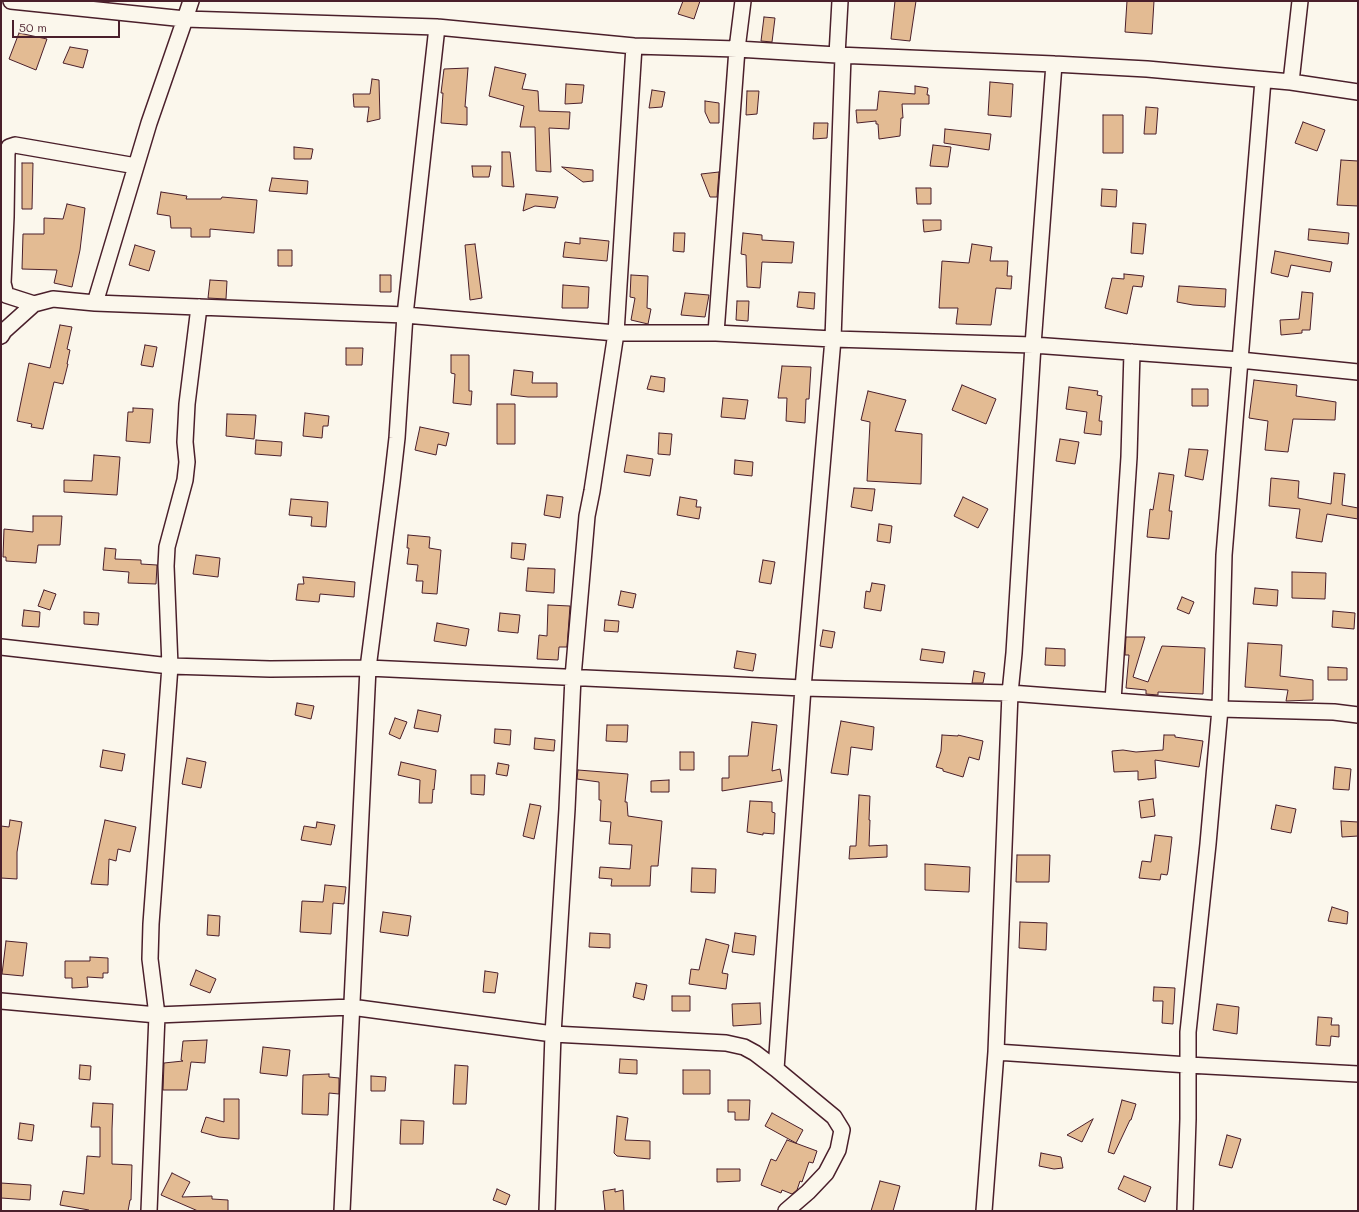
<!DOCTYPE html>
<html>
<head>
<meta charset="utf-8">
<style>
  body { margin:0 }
  #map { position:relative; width:1359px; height:1212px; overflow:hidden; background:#fbf7ec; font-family:Mali,sans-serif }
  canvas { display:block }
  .frame { position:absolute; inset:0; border:2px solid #4a1f2b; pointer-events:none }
  .scale { position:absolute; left:12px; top:20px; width:108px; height:18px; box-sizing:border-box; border:2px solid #4a1f2b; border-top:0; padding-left:5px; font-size:12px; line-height:14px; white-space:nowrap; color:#4a1f2b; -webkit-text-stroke:3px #fbf7ec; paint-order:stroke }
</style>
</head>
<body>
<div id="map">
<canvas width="1359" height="1212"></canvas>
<div class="frame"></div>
<div class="scale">50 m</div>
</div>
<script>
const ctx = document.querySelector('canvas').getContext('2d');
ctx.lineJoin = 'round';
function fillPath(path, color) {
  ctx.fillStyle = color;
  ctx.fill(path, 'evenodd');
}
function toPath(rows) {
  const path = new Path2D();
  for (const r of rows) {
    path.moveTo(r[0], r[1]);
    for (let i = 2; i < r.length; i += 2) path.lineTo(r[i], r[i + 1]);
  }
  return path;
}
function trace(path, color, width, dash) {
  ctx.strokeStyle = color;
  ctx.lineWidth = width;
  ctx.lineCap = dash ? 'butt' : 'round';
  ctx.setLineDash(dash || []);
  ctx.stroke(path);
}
const building = toPath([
  [683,1,700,1,694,19,678,14,683,1],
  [895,1,916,1,910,41,891,39,895,1],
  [1127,1,1154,1,1152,34,1125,32,1127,1],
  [764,17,775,18,772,42,761,41,764,17],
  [19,33,47,39,36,70,9,59,19,33],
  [70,47,88,50,83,68,63,63,70,47],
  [495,67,526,74,522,89,538,91,539,111,570,112,569,129,549,128,551,172,536,171,535,127,520,127,524,106,489,96,495,67],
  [468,68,465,107,467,107,467,125,441,123,443,93,441,93,444,69,468,68],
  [372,79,379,80,380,119,367,122,369,107,354,107,353,94,370,94,372,79],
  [990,82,1013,84,1011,117,988,115,990,82],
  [566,84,584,85,582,103,565,104,566,84],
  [915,86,928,88,927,95,929,95,929,104,902,104,903,118,901,118,900,136,879,139,878,124,876,124,876,121,857,123,856,110,877,110,879,91,915,94,915,86],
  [652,90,665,92,662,107,649,108,652,90],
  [747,91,759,91,757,114,746,115,747,91],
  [705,101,719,103,719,123,710,123,705,112,705,101],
  [1146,107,1158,108,1156,134,1144,134,1146,107],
  [1103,115,1123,115,1123,153,1103,153,1103,115],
  [1303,122,1325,130,1317,151,1295,143,1303,122],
  [814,123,828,123,827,138,813,139,814,123],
  [945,129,991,134,989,150,944,143,945,129],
  [933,145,951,147,948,167,930,166,933,145],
  [294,147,313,149,311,159,294,159,294,147],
  [502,152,510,152,514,187,502,186,502,152],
  [1341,160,1358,161,1358,206,1337,205,1341,160],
  [22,163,33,163,32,209,22,209,22,163],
  [472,166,491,166,489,177,473,177,472,166],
  [562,167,593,170,593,181,583,182,562,167],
  [719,172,717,197,710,197,701,174,719,172],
  [272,178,308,181,307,194,269,191,272,178],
  [916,188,931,188,931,204,917,204,916,188],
  [1102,189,1117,190,1116,207,1101,206,1102,189],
  [161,192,187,196,186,199,221,199,222,197,257,200,254,233,210,229,210,237,191,237,191,228,171,228,170,216,157,214,161,192],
  [526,194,558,197,555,208,535,206,523,211,526,194],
  [67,204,85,208,80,250,72,287,54,283,57,270,22,269,23,234,44,234,44,218,63,219,67,204],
  [923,220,941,220,941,230,924,232,923,220],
  [1133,223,1146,224,1143,254,1131,253,1133,223],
  [1309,229,1349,233,1348,244,1308,240,1309,229],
  [674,233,685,233,684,252,673,251,674,233],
  [743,233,762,235,762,240,794,242,792,263,762,262,760,288,747,287,746,255,741,254,743,233],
  [580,238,609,241,607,261,563,257,565,242,580,244,580,238],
  [475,244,482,298,470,300,465,245,475,244],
  [972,244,992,247,990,261,1008,261,1007,276,1012,276,1011,289,996,288,991,325,956,324,958,308,939,308,942,261,969,263,972,244],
  [135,245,155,251,149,271,129,265,135,245],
  [278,250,292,250,292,266,278,266,278,250],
  [1275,251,1332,262,1330,272,1291,265,1288,277,1271,273,1275,251],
  [1124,274,1144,276,1142,287,1133,286,1127,314,1105,308,1112,278,1124,279,1124,274],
  [380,275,391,275,391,292,380,292,380,275],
  [631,275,648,276,647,308,651,309,648,324,631,320,635,298,630,297,631,275],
  [210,280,227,281,226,299,208,298,210,280],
  [563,285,589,287,588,308,562,308,563,285],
  [1179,286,1226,289,1225,307,1193,305,1177,302,1179,286],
  [799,292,815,293,814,309,797,307,799,292],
  [1302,292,1313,293,1310,330,1302,330,1302,333,1281,335,1280,320,1299,319,1302,292],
  [685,293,709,295,705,317,681,315,685,293],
  [737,301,749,301,748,321,736,320,737,301],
  [60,325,72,327,67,349,70,350,67,364,68,364,63,384,54,382,43,429,31,427,32,424,17,421,29,363,50,368,60,325],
  [145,345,157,347,153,367,141,365,145,345],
  [346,348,363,348,362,365,346,365,346,348],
  [451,355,469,355,469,391,472,391,471,405,453,403,455,374,451,373,451,355],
  [782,366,811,367,809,399,806,399,805,423,786,421,787,398,778,398,782,366],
  [514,370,533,372,532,383,557,383,557,397,528,397,511,395,514,370],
  [651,376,665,378,664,392,647,389,651,376],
  [1254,380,1297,385,1296,396,1336,402,1335,420,1293,419,1288,452,1265,450,1268,421,1249,418,1254,380],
  [962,385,996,399,986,424,952,410,962,385],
  [1069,387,1098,391,1097,395,1102,396,1099,421,1102,421,1101,435,1084,433,1087,412,1066,409,1069,387],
  [1192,389,1208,389,1208,406,1192,406,1192,389],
  [868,391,906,400,895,431,922,434,921,484,867,481,870,422,861,420,868,391],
  [723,398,748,400,745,419,721,417,723,398],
  [497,404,515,404,515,444,497,444,497,404],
  [133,408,153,409,150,443,126,441,128,412,133,412,133,408],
  [305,413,329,416,328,426,323,426,322,438,303,436,305,413],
  [227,414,256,415,254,439,226,436,227,414],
  [420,427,449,433,446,446,438,444,436,455,415,450,420,427],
  [659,433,672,434,670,455,658,454,659,433],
  [1060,439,1079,442,1075,464,1056,461,1060,439],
  [256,440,282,442,281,456,255,454,256,440],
  [1189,449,1208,450,1203,480,1185,476,1189,449],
  [94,455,120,457,117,495,64,492,64,480,92,481,94,455],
  [627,455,653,459,650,476,624,472,627,455],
  [735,460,753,462,752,476,734,474,735,460],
  [1159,473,1174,475,1169,511,1172,511,1169,539,1147,537,1150,509,1153,510,1159,473],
  [1334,473,1345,474,1342,505,1358,508,1358,519,1327,514,1322,542,1296,538,1300,509,1269,506,1271,478,1299,481,1298,498,1331,504,1334,473],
  [854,488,875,489,872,511,851,507,854,488],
  [547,495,563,497,560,518,544,515,547,495],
  [680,497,697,500,696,507,701,507,699,519,677,515,680,497],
  [963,497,988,509,978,528,954,516,963,497],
  [291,499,328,502,326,527,311,526,312,517,289,515,291,499],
  [33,516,62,516,60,545,38,545,36,563,6,561,6,557,3,557,4,529,33,532,33,516],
  [879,524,892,526,890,543,877,541,879,524],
  [408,535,430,537,429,548,441,550,437,594,422,593,423,581,416,581,418,565,407,564,409,548,407,548,408,535],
  [512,543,526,544,524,560,511,558,512,543],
  [105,548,116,549,115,559,141,560,141,564,157,565,156,584,128,583,129,572,103,570,105,548],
  [196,555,220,558,218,577,193,574,196,555],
  [763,560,775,562,771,584,759,582,763,560],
  [528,568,555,569,554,593,526,591,528,568],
  [1292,572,1326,573,1325,599,1292,598,1292,572],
  [303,577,355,582,354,597,320,594,319,602,296,600,298,584,304,584,303,577],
  [872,583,885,585,881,611,864,608,866,591,870,592,872,583],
  [1255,588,1278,590,1277,606,1253,604,1255,588],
  [44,590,56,594,50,610,38,606,44,590],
  [621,591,636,594,633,608,618,605,621,591],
  [1182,597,1194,602,1189,614,1177,609,1182,597],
  [548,605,570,606,567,647,559,647,558,660,537,659,539,635,547,636,548,605],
  [24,610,40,612,39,627,22,626,24,610],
  [1333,611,1355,613,1354,629,1332,627,1333,611],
  [84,612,99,613,98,625,84,624,84,612],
  [500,613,520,615,518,633,498,631,500,613],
  [605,620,619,621,618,632,604,631,605,620],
  [437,623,469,629,466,646,434,641,437,623],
  [823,630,835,632,832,648,820,646,823,630],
  [1126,637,1145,637,1133,677,1148,682,1162,646,1205,648,1203,694,1158,692,1158,695,1146,694,1146,690,1126,688,1129,655,1125,655,1126,637],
  [1248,643,1282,645,1280,676,1313,680,1313,700,1286,701,1288,690,1245,687,1248,643],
  [1046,648,1065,649,1065,666,1045,665,1046,648],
  [922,649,945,652,943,663,920,660,922,649],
  [737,651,756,654,753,671,734,668,737,651],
  [1328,667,1347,668,1347,680,1328,680,1328,667],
  [974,671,985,673,983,683,972,683,974,671],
  [297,703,314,706,311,719,295,715,297,703],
  [418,710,441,715,438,732,414,728,418,710],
  [395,718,407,722,400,739,389,734,395,718],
  [841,721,874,727,872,750,851,747,848,775,831,773,841,721],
  [752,722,777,725,772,771,780,769,782,781,722,791,722,778,729,778,729,756,748,756,752,722],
  [607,725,628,725,627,742,606,741,607,725],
  [495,729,511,730,510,745,494,743,495,729],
  [942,735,958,736,958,735,983,741,979,760,969,757,963,777,943,771,943,769,936,767,941,751,942,735],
  [1164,735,1175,735,1175,737,1203,741,1199,767,1155,760,1156,778,1138,780,1138,771,1114,772,1112,751,1123,750,1136,752,1163,750,1164,735],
  [535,738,555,740,554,751,534,749,535,738],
  [103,750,125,754,122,771,100,767,103,750],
  [680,752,694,752,694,770,680,770,680,752],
  [187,758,206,762,201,788,182,784,187,758],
  [401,762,436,770,434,790,433,789,432,803,419,803,420,780,398,775,401,762],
  [498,763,509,765,507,776,496,774,498,763],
  [1335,767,1351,769,1349,790,1333,789,1335,767],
  [578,770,628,774,625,802,627,802,628,816,662,821,658,866,651,866,650,886,611,886,612,879,599,878,600,867,630,869,632,845,609,844,611,822,600,821,601,800,599,800,599,782,577,779,578,770],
  [471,775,485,775,484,795,471,794,471,775],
  [669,780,669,792,651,792,651,781,669,780],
  [859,795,870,796,869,820,870,820,869,846,887,845,887,857,849,859,850,846,856,846,859,795],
  [1153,799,1155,816,1141,818,1139,801,1153,799],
  [750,801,772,802,772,812,775,813,774,834,763,833,763,835,747,832,750,801],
  [530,804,541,806,534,839,523,836,530,804],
  [1276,805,1296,809,1291,833,1271,829,1276,805],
  [10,820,22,822,17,852,17,879,1,878,1,826,9,827,10,820],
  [105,820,136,827,130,852,118,849,116,861,109,859,108,885,91,884,105,820],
  [1341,821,1358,822,1358,836,1342,837,1341,821],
  [317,822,335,825,331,845,301,840,304,826,316,828,317,822],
  [1155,835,1172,837,1168,871,1167,875,1161,874,1160,880,1139,878,1142,861,1151,862,1155,835],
  [1017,855,1050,855,1049,882,1016,882,1017,855],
  [925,864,970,867,969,892,925,890,925,864],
  [692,868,716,869,715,893,691,892,692,868],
  [325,885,346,887,344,904,333,903,331,934,300,932,302,901,323,902,325,885],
  [1332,907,1348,912,1347,924,1328,921,1332,907],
  [383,912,411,916,408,936,380,932,383,912],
  [208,915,220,916,219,936,207,935,208,915],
  [1020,922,1047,923,1046,950,1019,948,1020,922],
  [590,933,610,934,610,948,589,947,590,933],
  [735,933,756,936,754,955,732,952,735,933],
  [706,939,729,945,722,973,728,974,726,989,689,984,691,969,699,970,706,939],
  [6,941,27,943,23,976,2,974,6,941],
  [90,957,108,958,108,973,103,973,103,978,87,977,88,987,72,988,72,978,65,978,65,961,90,961,90,957],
  [196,970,216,979,210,993,190,985,196,970],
  [485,971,498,973,495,993,483,992,485,971],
  [636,983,647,985,644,1000,633,997,636,983],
  [1154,987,1175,988,1173,1024,1162,1023,1163,1001,1153,1001,1154,987],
  [672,996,690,996,690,1011,672,1011,672,996],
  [760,1003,761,1024,733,1026,732,1004,760,1003],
  [1217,1004,1239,1007,1237,1034,1213,1030,1217,1004],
  [1318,1017,1332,1018,1331,1025,1339,1025,1339,1037,1331,1036,1330,1046,1316,1045,1318,1017],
  [207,1040,205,1063,191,1062,187,1090,163,1090,164,1063,183,1061,181,1060,183,1041,207,1040],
  [263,1047,290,1050,287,1076,260,1073,263,1047],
  [620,1059,637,1060,637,1074,619,1073,620,1059],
  [80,1065,91,1066,90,1080,79,1079,80,1065],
  [455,1065,468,1066,466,1104,453,1104,455,1065],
  [683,1070,710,1070,710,1094,683,1094,683,1070],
  [329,1074,329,1077,339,1078,339,1094,329,1093,328,1115,302,1114,303,1075,329,1074],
  [371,1076,386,1077,385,1091,371,1091,371,1076],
  [224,1099,239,1099,239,1139,219,1137,201,1132,206,1117,224,1122,224,1099],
  [728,1100,750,1100,749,1120,735,1120,735,1112,728,1112,728,1100],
  [1122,1100,1136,1104,1131,1120,1130,1120,1114,1154,1108,1152,1122,1100],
  [93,1103,113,1104,112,1129,112,1164,132,1165,131,1200,130,1200,128,1211,89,1211,89,1210,60,1205,63,1191,84,1194,87,1156,100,1157,100,1127,91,1127,93,1103],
  [772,1113,803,1130,796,1143,765,1126,772,1113],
  [617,1116,628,1118,625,1140,650,1141,650,1159,617,1156,614,1153,617,1116],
  [1093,1119,1082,1142,1067,1135,1093,1119],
  [401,1120,424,1121,423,1144,400,1144,401,1120],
  [20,1123,34,1125,32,1141,18,1139,20,1123],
  [1227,1135,1241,1139,1232,1168,1219,1165,1227,1135],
  [787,1140,817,1151,813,1163,809,1162,802,1182,800,1181,797,1190,792,1194,782,1190,781,1193,761,1185,771,1159,776,1161,787,1140],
  [1041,1153,1061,1157,1063,1168,1054,1169,1039,1166,1041,1153],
  [717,1169,740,1169,740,1181,717,1182,717,1169],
  [172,1173,190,1182,182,1197,212,1196,212,1199,228,1200,228,1211,198,1211,161,1195,172,1173],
  [1124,1176,1151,1187,1145,1202,1118,1189,1124,1176],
  [880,1181,900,1186,893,1211,871,1211,880,1181],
  [1,1183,31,1185,30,1200,1,1198,1,1183],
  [497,1189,510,1195,506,1205,493,1200,497,1189],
  [615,1189,615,1192,623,1190,624,1211,605,1211,603,1191,615,1189]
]);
fillPath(building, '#e3bb93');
trace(building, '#4a1f2b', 1);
const minor = toPath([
  [11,1,185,19,437,27,634,46,737,49,837,55,1054,64,1147,69,1291,82,1358,92],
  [837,55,840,1],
  [1291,82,1300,1],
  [95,303,149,123,185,19,191,1],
  [34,304,6,295,3,283,6,217,7,153,9,147,15,145,136,166],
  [716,333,737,49,743,1],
  [1,336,4,331,34,304,53,299,95,303,405,315,616,333,716,333,833,339,1033,345,1240,360,1358,372],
  [1,647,170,666,270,669,368,668,803,688,1010,693,1220,709,1334,712,1358,715],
  [1113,701,1129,457,1132,352],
  [1,1001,157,1015,351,1007,553,1034,726,1043,744,1047,755,1053,776,1069],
  [996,1052,1188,1065,1358,1074],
  [149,1211,157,1015,150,959,151,924,170,666,166,566,167,547,185,480,187,462,185,442,187,404,199,307],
  [342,1211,368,668,392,482,397,438,405,315,437,27],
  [547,1211,553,1034,567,809,573,677,587,516,592,491,616,333,634,46],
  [786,1211,808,1192,826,1173,838,1150,842,1130,834,1117,776,1069,803,688,833,339,843,56],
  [984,1211,996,1052,1010,693,1014,653,1033,345,1054,64],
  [1185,1211,1188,1119,1188,1032,1208,844,1220,709,1224,555,1263,80]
]);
trace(minor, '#4a1f2b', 18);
trace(minor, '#fbf7ec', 15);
</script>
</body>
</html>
